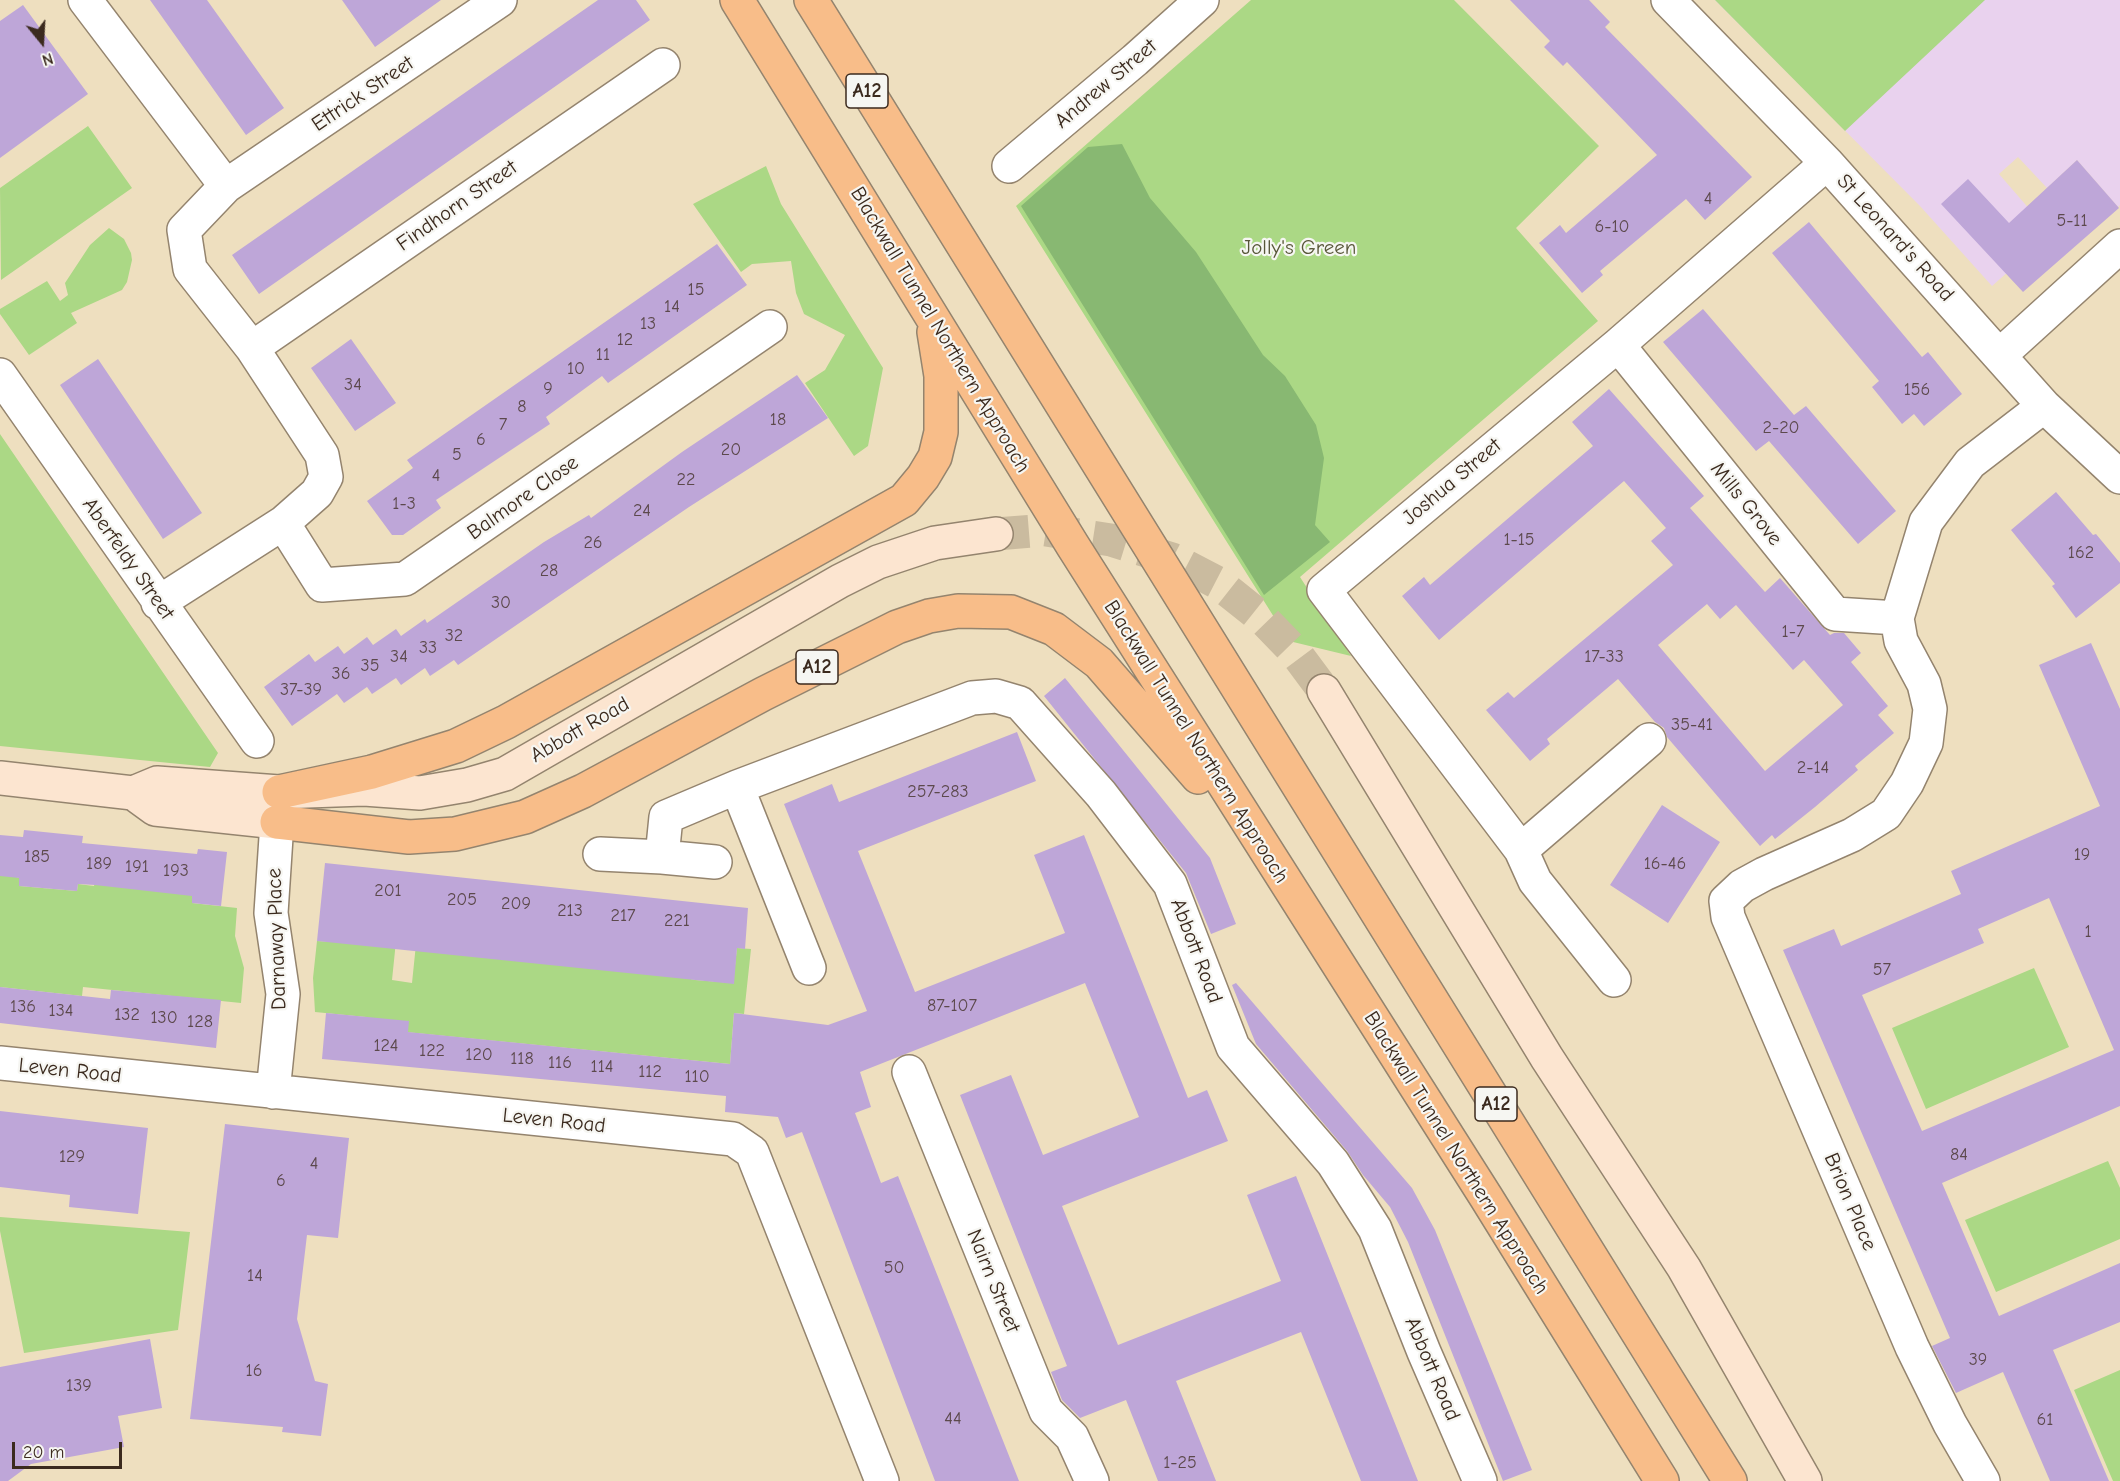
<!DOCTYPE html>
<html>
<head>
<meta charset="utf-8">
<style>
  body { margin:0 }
  #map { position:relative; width:2120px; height:1481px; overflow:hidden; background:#eedfbf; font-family:"Comic Neue",sans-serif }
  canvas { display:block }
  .north { position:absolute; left:12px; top:12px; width:60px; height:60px; -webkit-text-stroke:4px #f6f6f2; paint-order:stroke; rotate:162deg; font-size:16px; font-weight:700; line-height:24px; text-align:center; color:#3b2a1e }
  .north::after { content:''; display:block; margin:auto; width:21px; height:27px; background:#3b2a1e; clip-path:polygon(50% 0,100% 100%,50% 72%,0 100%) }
  .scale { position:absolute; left:12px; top:1442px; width:110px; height:27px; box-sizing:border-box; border:3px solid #3b2a1e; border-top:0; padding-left:8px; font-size:18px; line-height:21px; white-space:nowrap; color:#3b2a1e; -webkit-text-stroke:4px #f6f6f2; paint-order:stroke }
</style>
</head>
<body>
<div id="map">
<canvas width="2120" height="1481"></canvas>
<div class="north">N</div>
<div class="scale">20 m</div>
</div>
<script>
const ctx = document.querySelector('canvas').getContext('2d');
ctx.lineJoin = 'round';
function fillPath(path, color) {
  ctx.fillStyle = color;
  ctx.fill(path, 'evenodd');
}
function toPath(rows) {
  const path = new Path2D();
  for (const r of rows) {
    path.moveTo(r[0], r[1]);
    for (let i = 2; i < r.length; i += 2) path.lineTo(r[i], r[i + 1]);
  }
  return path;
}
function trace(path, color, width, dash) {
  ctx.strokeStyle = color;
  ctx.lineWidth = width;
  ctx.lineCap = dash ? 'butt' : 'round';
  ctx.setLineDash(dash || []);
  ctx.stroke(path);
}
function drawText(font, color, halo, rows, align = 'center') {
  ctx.font = font + ' "Comic Neue",sans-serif';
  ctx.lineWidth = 4.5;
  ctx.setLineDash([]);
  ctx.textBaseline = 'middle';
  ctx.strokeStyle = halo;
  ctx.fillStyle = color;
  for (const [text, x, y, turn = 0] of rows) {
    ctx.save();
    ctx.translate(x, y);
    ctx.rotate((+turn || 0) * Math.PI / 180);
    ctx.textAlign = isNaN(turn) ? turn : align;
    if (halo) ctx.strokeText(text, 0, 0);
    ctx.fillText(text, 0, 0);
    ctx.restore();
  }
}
fillPath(toPath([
  [1715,0,2120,0,2120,205,2118,207,2077,160,2047,188,2018,157,1999,174,2051,234,1992,286,1920,206]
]), '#e9d2ee');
fillPath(toPath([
  [1251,0,1454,0,1599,146,1516,228,1598,321,1300,577,1351,656,1289,641,1016,206],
  [1715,0,1985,0,1845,131],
  [88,126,132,188,1,280,0,188],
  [766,166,781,204,883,368,868,446,854,456,805,383,825,370,845,335,804,314,796,293,791,261,752,264,741,272,693,204],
  [109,228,124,239,131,253,132,260,127,282,122,290,71,313,77,323,29,355,0,314,0,309,47,281,60,301,68,295,65,283,90,245],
  [0,434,218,753,210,767,0,746],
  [0,871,19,878,19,886,77,891,78,884,94,886,95,881,193,891,192,903,237,908,235,936,244,968,241,1003,83,987,82,996,0,987],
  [399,912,392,980,412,983,419,915,695,980,733,983,737,948,751,949,744,1014,734,1013,730,1064,365,1028,366,1017,315,1012,313,978,317,941,333,942],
  [2034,968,2069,1047,1926,1109,1892,1028],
  [2108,1161,2120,1188,2120,1239,1996,1292,1965,1220],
  [0,1217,190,1232,178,1330,24,1353,0,1231],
  [2120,1370,2120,1481,2113,1481,2074,1390]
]), '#abd885');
fillPath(toPath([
  [1122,144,1150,198,1196,252,1263,355,1285,376,1316,425,1324,458,1315,525,1330,542,1264,595,1021,206,1088,147]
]), '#88b872');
fillPath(toPath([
  [150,0,207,0,284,108,246,135],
  [342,0,441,0,375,47],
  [598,0,636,0,650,20,259,294,232,255],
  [1510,0,1589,0,1610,22,1605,27,1752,177,1705,220,1686,199,1600,271,1603,275,1582,293,1539,243,1560,225,1566,233,1657,155,1567,62,1563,66,1544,47,1550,41],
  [23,5,88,94,0,158,0,21],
  [2077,160,2119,208,2023,292,1941,204,1968,179,2009,223],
  [1809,222,1922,357,1928,352,1962,394,1924,426,1914,414,1902,424,1872,387,1879,381,1772,253],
  [717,244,747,285,608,383,602,376,546,417,550,424,436,500,441,508,403,535,392,535,367,501,413,468,407,460],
  [1703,309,1794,415,1806,406,1896,511,1858,544,1769,441,1756,451,1663,342],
  [351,339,396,403,355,431,311,368],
  [98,359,202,513,163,539,60,385],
  [797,375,828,418,689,507,458,665,454,660,430,676,425,668,401,685,396,678,372,694,367,687,344,703,337,694,292,726,264,687,309,654,315,662,338,646,344,654,367,637,373,645,396,629,401,636,425,619,427,623,544,542,589,515,591,518,682,452],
  [1609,389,1704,496,1690,508,1765,592,1780,578,1830,635,1834,633,1844,633,1861,653,1851,662,1888,706,1878,715,1894,733,1855,766,1858,770,1815,807,1775,839,1772,835,1760,846,1667,737,1664,728,1655,722,1618,679,1547,739,1550,744,1530,761,1486,710,1508,692,1514,698,1673,565,1651,541,1666,528,1624,481,1439,640,1402,596,1424,577,1430,585,1593,446,1572,422],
  [1707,604,1720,619,1736,605,1793,670,1804,660,1843,705,1765,771,1658,645],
  [2056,492,2093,535,2096,534,2120,563,2120,583,2076,618,2052,586,2055,584,2011,530],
  [2091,643,2120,709,2120,1106,1942,1183,1999,1316,2120,1263,2120,1322,2053,1350,2109,1481,2050,1481,2003,1372,1956,1393,1932,1346,1950,1338,1783,950,1834,929,1841,946,1961,894,1951,871,2100,806,2039,665],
  [2049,898,2114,1050,1922,1131,1862,995,1984,943,1978,929],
  [1065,678,1210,858,1236,924,1211,934,1186,873,1044,696],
  [1017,732,1036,781,858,851,915,992,1065,933,1034,855,1084,835,1188,1098,1207,1090,1228,1141,1062,1206,1118,1345,1281,1281,1247,1195,1296,1176,1418,1481,1361,1481,1301,1332,1176,1381,1216,1481,1158,1481,1126,1400,1080,1418,1062,1400,1051,1372,1067,1366,960,1095,1011,1075,1043,1155,1139,1117,1085,983,860,1072,871,1107,855,1113,881,1183,898,1176,1019,1481,935,1481,802,1132,786,1138,778,1117,725,1112,726,1096,322,1059,326,1013,409,1021,408,1032,730,1064,734,1013,828,1025,867,1011,784,804,832,784,839,802],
  [1662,805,1720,842,1668,923,1610,885],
  [24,830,83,836,82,843,197,854,198,849,227,852,221,906,192,903,192,896,95,885,78,884,77,891,19,886,19,878,0,876,0,835,23,837],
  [325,863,748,908,745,949,737,948,734,984,317,941],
  [1236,983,1412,1188,1435,1230,1532,1470,1503,1481,1408,1242,1390,1207,1363,1175,1347,1151,1256,1044,1232,985],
  [0,987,110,999,111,990,221,1000,216,1048,0,1023],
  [0,1111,148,1128,138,1214,69,1207,70,1195,0,1187],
  [225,1124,349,1138,338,1238,307,1235,297,1319,315,1381,328,1384,321,1436,282,1432,283,1427,190,1419],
  [150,1339,162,1408,118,1416,124,1447,31,1464,8,1481,0,1481,0,1367]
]), '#bea6d8');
trace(toPath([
  [996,534,1046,530,1111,540,1172,559,1218,583,1262,618,1295,652,1324,691]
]), '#cabb9f', 33, [33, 16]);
const street = toPath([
  [85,0,226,186],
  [1668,0,1827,163,2044,406,2120,477],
  [1009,166,1135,60,1202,0],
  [1618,345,1835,614,1897,618],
  [252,348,663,65],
  [2000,355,2120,246],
  [0,375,257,741],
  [283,523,322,585,405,579,770,327],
  [158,603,283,523,317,493,326,477,322,455,252,348,190,269,184,230,226,186,500,0],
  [1649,740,1521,850,1324,590,1618,345,1827,163],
  [1521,850,1535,881,1614,980],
  [600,854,662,857,666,817,737,787],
  [662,857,715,862],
  [809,968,737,787,972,698,996,696,1020,703,1101,794,1170,884,1233,1047,1333,1163,1375,1229,1424,1352,1480,1481],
  [0,1063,733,1139,752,1152,882,1481],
  [909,1072,1046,1411,1072,1437,1092,1481],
  [273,1092,283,994,271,913,277,822],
  [1983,1481,1950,1424,1912,1347,1728,917,1726,901,1742,886,1764,874,1852,835,1886,814,1907,783,1926,743,1930,709,1924,684,1901,641,1897,618,1926,522,1970,463,2044,406]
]);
const secondary = toPath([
  [1324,691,1547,1058,1684,1268,1805,1481],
  [0,778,133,793,155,809,277,822],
  [133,793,157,783,279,792,364,789,420,793,467,785,505,774,840,581,878,562,935,543,996,534]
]);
const highway = toPath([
  [737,0,1073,546,1486,1197,1662,1481],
  [811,0,1730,1481],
  [279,792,372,772,456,746,506,722,904,500,923,477,935,457,941,432,941,376,934,332],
  [277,822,409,837,455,834,525,817,583,791,763,694,897,627,929,616,958,611,1011,612,1054,629,1099,663,1198,777]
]);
trace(street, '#94846e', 36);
trace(secondary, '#94846e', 36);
trace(highway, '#94846e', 36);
trace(street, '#fff', 33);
trace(secondary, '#fce5d0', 33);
trace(highway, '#f8bd89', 33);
drawText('18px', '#5c494c', null, [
  ["4",1708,199],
  ["5-11",2072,221],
  ["6-10",1612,227],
  ["15",696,290],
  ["14",672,307],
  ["13",648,324],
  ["12",625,340],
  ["11",603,355],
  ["10",576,369],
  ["34",353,385],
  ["9",548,389],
  ["156",1917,390],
  ["8",522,407],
  ["18",778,420],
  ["7",503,425],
  ["2-20",1781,428],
  ["6",481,440],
  ["20",731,450],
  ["5",457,455],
  ["4",436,476],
  ["22",686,480],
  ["1-3",404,504],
  ["24",642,511],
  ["1-15",1519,540],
  ["26",593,543],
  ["162",2081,553],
  ["28",549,571],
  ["30",501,603],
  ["1-7",1793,632],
  ["32",454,636],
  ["33",428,648],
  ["34",399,657],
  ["17-33",1604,657],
  ["35",370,666],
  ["36",341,674],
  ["37-39",301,690],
  ["35-41",1692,725],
  ["2-14",1813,768],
  ["257-283",938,792],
  ["19",2082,855],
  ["185",37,857],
  ["189",99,864],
  ["16-46",1665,864],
  ["191",137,867],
  ["193",176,871],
  ["201",388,891],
  ["205",462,900],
  ["209",516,904],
  ["213",570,911],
  ["217",623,916],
  ["221",677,921],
  ["1",2088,932],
  ["57",1882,970],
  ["87-107",952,1006],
  ["136",23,1007],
  ["134",61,1011],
  ["132",127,1015],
  ["130",164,1018],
  ["128",200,1022],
  ["124",386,1046],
  ["122",432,1051],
  ["120",479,1055],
  ["118",522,1059],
  ["116",560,1063],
  ["114",602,1067],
  ["112",650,1072],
  ["110",697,1077],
  ["84",1959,1155],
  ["129",72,1157],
  ["4",314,1164],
  ["6",281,1181],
  ["50",894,1268],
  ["14",255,1276],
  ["39",1978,1360],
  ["16",254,1371],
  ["139",79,1386],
  ["44",953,1419],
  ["61",2045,1420],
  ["1-25",1180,1463]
]);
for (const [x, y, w] of [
  [867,91,42],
  [817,667,42],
  [1496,1104,42]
]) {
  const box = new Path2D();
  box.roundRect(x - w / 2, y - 17, w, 34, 4.5);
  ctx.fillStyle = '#f6f6f2';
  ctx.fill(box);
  trace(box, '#3b2a1e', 1.5);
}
drawText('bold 20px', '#3b2a1e', null, [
  ["A12",867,91],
  ["A12",817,667],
  ["A12",1496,1104]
]);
drawText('21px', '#3b2a1e', '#f6f6f2', [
  ["Andrew Street",1106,84,-40],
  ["Ettrick Street",363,94,-34],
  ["Findhorn Street",457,206,-35],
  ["St Leonard's Road",1895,238,48],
  ["Blackwall Tunnel Northern Approach",940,330,59],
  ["Joshua Street",1452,482,-40],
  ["Balmore Close",523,498,-35],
  ["Mills Grove",1746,504,51],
  ["Aberfeldy Street",128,559,55],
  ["Abbott Road",580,730,-30],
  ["Blackwall Tunnel Northern Approach",1196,742,58],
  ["Darnaway Place",277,939,-92],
  ["Abbott Road",1196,951,69],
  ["Leven Road",70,1071,6],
  ["Leven Road",554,1121,6],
  ["Blackwall Tunnel Northern Approach",1456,1153,58],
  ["Brion Place",1850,1202,67],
  ["Nairn Street",993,1281,68],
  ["Abbott Road",1432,1369,67]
]);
drawText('21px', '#575638', '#f6f6f2', [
  ["Jolly's Green",1299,248]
]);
</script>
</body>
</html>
